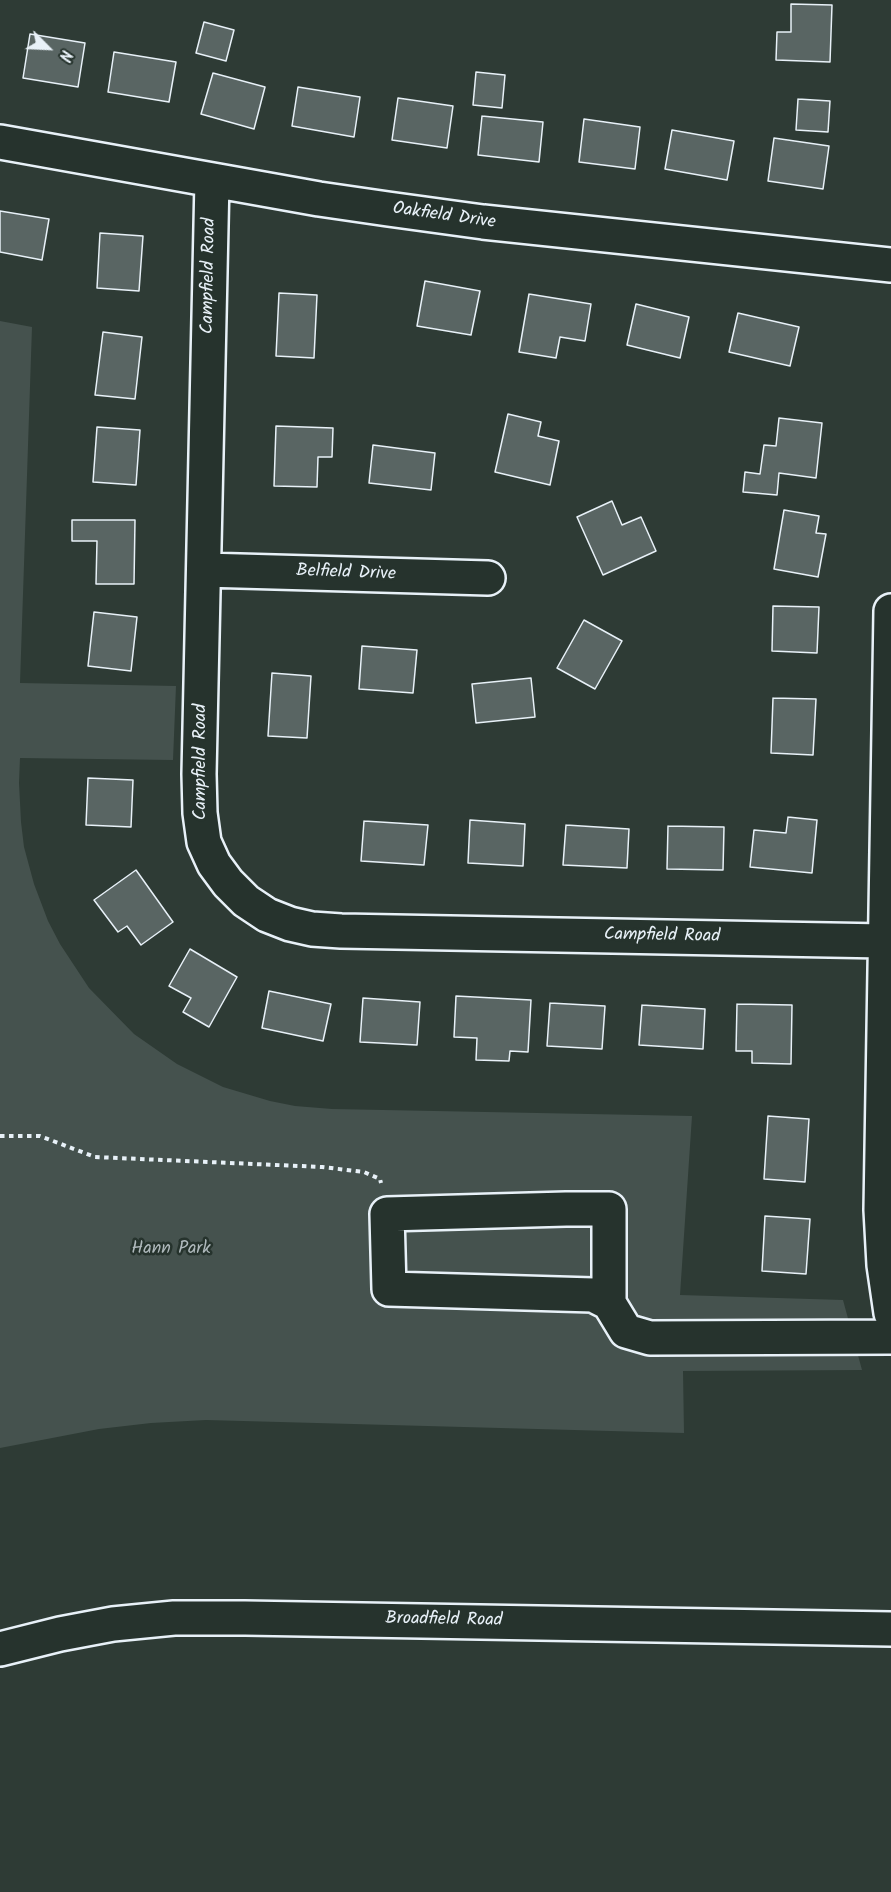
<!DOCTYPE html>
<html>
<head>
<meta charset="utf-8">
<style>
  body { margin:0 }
  #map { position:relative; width:891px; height:1892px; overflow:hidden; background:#2e3b35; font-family:Kalam,sans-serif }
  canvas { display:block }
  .north { position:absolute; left:18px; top:18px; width:60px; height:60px; -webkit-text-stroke:4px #26332d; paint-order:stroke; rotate:114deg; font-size:16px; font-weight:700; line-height:24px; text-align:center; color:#e8f1f8 }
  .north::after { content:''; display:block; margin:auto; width:21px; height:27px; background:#e8f1f8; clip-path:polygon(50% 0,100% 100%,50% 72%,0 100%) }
</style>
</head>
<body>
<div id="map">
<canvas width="891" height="1892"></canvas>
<div class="north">N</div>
</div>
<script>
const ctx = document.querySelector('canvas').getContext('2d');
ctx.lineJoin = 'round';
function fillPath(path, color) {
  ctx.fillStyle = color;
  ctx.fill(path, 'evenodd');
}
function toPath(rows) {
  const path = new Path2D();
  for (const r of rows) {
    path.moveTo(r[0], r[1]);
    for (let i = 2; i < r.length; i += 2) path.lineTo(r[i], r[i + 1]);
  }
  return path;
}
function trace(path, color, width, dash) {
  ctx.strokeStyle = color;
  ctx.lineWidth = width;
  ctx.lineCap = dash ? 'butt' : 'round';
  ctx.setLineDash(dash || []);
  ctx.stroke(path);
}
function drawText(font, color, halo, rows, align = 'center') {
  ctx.font = font + ' Kalam,sans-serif';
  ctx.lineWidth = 5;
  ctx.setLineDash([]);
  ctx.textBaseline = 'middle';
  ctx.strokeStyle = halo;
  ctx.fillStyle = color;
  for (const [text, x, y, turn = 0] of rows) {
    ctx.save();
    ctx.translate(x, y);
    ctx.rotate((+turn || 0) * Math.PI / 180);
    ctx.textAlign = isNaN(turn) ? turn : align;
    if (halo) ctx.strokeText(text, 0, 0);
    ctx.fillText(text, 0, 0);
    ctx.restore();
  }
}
fillPath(toPath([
  [0,321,32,327,20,683,176,686,173,760,20,758,19,783,21,822,24,847,34,884,48,921,60,944,89,988,134,1034,177,1064,223,1087,270,1101,295,1106,332,1109,692,1116,680,1295,843,1300,862,1370,683,1371,684,1433,206,1420,151,1423,99,1429,0,1448]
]), '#45524e');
const building = toPath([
  [791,4,832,5,830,62,776,60,777,32,791,32,791,4],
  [204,22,234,30,226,61,196,53,204,22],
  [30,34,85,43,78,87,23,78,30,34],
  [114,52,176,62,169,102,108,92,114,52],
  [476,72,505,75,502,108,473,105,476,72],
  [213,73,265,87,254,129,201,114,213,73],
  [298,87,360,97,354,137,292,126,298,87],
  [398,98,453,106,447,148,392,140,398,98],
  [798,99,830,101,828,132,796,130,798,99],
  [482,116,543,122,539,162,478,155,482,116],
  [584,119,640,127,635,169,579,162,584,119],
  [672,130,734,141,727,180,665,169,672,130],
  [774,138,829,146,823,189,768,181,774,138],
  [0,211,49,219,42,260,0,252,0,211],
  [100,233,143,236,139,291,97,288,100,233],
  [425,281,480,291,471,335,417,326,425,281],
  [279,293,317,295,314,358,276,356,279,293],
  [529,294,591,304,585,341,560,337,556,358,519,352,529,294],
  [636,304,689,317,680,358,627,345,636,304],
  [738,313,799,327,790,366,729,352,738,313],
  [103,332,142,337,135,399,95,395,103,332],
  [508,414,541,422,538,436,559,441,550,485,495,472,508,414],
  [779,418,822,423,816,478,779,473,777,495,743,492,745,472,760,474,764,445,776,446,779,418],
  [276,426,333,428,332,457,318,457,317,487,274,486,276,426],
  [97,427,140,430,136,485,93,482,97,427],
  [373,445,435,453,431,490,369,483,373,445],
  [612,501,622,525,641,517,656,551,603,575,577,517,612,501],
  [784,510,819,516,816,533,826,534,818,577,774,569,784,510],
  [72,520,135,520,134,584,96,584,97,541,72,541,72,520],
  [773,606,819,607,817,653,772,651,773,606],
  [94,612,137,617,131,671,88,666,94,612],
  [584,620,622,641,595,689,557,668,584,620],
  [362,646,417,650,413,693,359,689,362,646],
  [272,673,311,676,307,738,268,736,272,673],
  [531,678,535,717,476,723,472,684,531,678],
  [773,698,816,699,813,755,771,753,773,698],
  [88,778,133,780,131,827,86,825,88,778],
  [788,817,817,820,812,873,750,867,754,830,786,833,788,817],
  [470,820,525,824,523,866,468,863,470,820],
  [364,821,428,825,424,865,361,861,364,821],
  [566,825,629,829,627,868,563,865,566,825],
  [668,826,724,827,723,870,667,869,668,826],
  [136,870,173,922,141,945,127,926,118,932,94,900,136,870],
  [190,949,237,977,209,1027,183,1012,191,998,169,986,190,949],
  [269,991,331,1004,323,1041,262,1028,269,991],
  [456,996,531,1000,528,1052,510,1051,509,1061,476,1060,477,1038,454,1037,456,996],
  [363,998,420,1002,417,1045,360,1042,363,998],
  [550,1003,605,1006,602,1049,547,1046,550,1003],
  [737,1004,792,1005,791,1064,752,1063,752,1051,736,1051,737,1004],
  [642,1005,705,1009,703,1049,639,1045,642,1005],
  [768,1116,809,1119,805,1182,764,1179,768,1116],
  [765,1216,810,1219,806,1274,762,1271,765,1216]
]);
fillPath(building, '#596563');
trace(building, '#e8f1f8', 1.5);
const minor = toPath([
  [0,142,319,199,388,209,483,222,891,265],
  [212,180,199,774,200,813,204,842,214,864,228,883,246,901,267,915,290,924,312,929,341,931,884,941],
  [204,570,488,578],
  [891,611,881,1210,884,1265,891,1313],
  [566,1209,609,1209,609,1303,593,1295,389,1289,387,1214,566,1209],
  [609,1303,626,1331,650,1338,891,1337],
  [0,1649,60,1634,113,1624,174,1618,245,1618,891,1629]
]);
trace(minor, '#e8f1f8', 38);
trace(toPath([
  [0,1136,40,1136,95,1157,322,1167,364,1172,380,1179,381,1183]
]), '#e8f1f8', 4, [4.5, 4.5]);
trace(minor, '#26332d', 33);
drawText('18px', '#e8f1f8', '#26332d', [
  ["Oakfield Drive",444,217,8],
  ["Campfield Road",210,276,-89],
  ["Belfield Drive",346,574,2],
  ["Campfield Road",202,762,-90],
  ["Campfield Road",662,937,1],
  ["Broadfield Road",444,1621,1]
]);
drawText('18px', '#afb9bc', '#26332d', [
  ["Hann Park",171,1250]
]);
</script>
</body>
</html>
